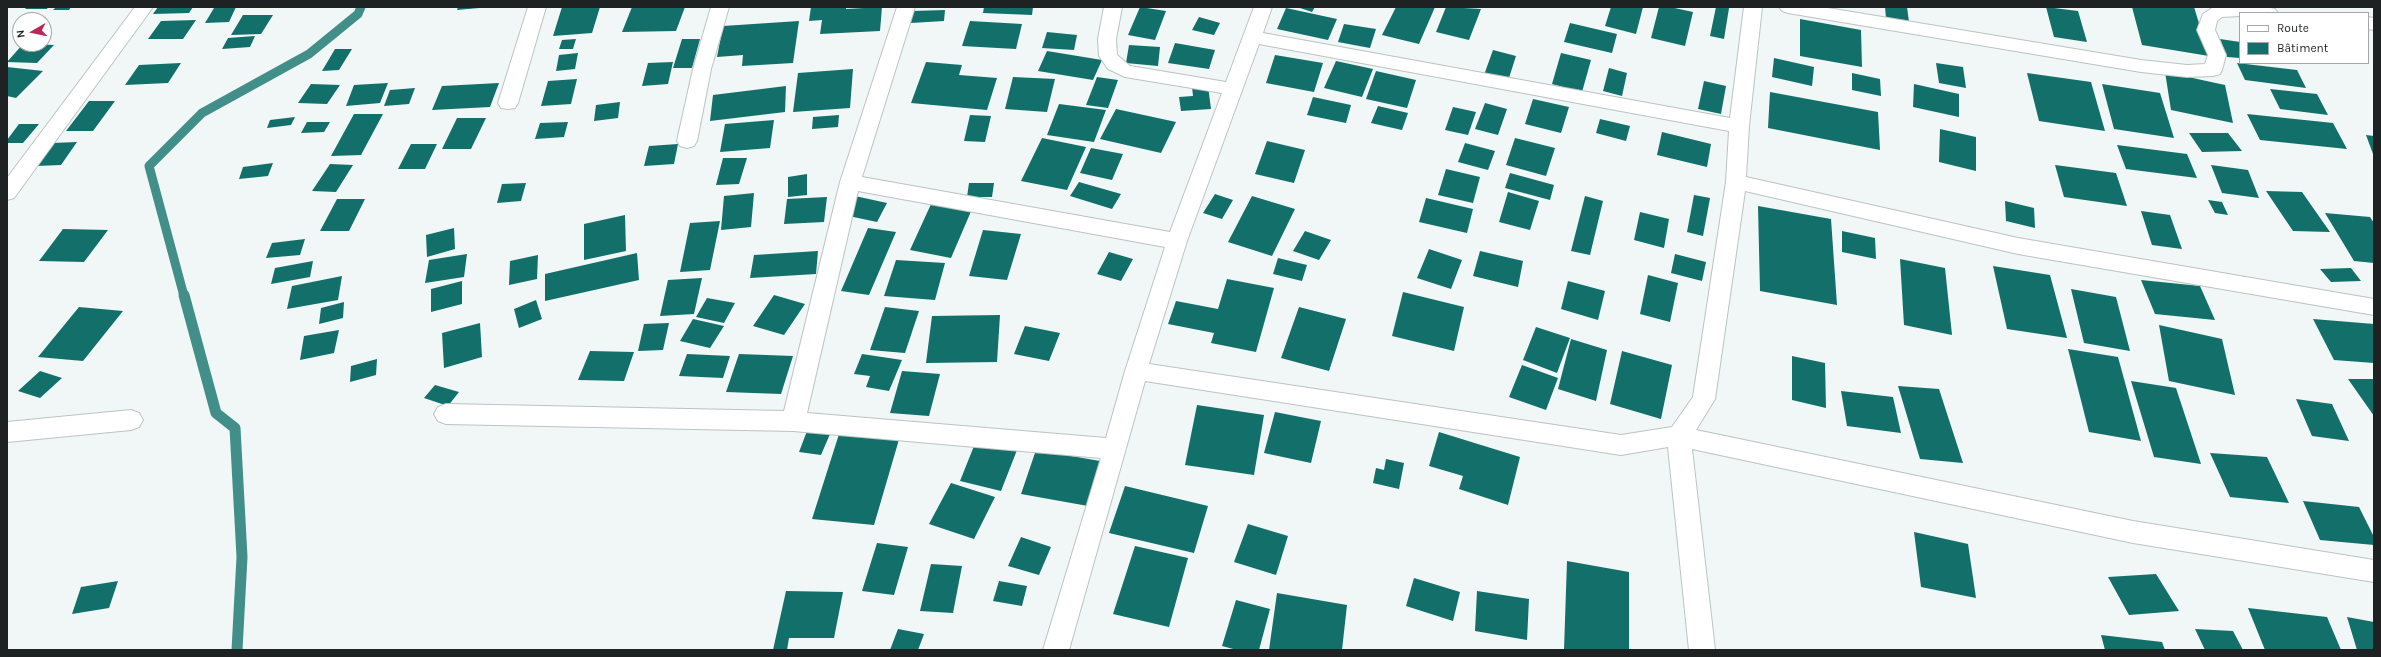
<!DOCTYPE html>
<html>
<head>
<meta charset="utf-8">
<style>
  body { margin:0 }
  #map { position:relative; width:2381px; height:657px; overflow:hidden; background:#f0f7f6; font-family:Karla,sans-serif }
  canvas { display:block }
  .frame { position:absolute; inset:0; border:8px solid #1f2222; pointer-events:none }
  .legend { position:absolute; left:2239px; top:12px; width:130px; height:52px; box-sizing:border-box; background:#fff; border:1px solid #a5a7a7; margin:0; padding:5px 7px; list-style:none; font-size:12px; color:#1f2222 }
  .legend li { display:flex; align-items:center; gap:8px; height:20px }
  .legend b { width:20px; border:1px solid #a5a7a7 }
  .north { position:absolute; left:12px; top:12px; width:40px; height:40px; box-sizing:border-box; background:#fff; border:1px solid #a5a7a7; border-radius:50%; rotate:261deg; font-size:11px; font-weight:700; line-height:16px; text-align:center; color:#1f2222 }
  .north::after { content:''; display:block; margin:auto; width:14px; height:18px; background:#b82957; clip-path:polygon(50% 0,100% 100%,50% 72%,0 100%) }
</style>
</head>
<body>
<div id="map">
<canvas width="2381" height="657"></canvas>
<div class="frame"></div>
<ul class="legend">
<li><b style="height:5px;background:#fff"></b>Route</li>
<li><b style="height:11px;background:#126f69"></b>Bâtiment</li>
</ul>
<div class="north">N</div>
</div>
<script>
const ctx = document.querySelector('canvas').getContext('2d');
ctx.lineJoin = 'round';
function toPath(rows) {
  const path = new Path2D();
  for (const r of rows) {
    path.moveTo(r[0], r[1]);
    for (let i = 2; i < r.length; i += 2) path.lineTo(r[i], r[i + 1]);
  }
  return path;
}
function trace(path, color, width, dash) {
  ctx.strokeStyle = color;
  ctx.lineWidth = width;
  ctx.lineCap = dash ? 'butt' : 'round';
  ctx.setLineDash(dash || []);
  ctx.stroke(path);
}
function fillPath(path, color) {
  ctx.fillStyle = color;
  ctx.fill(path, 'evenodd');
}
trace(toPath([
  [184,296,149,166,202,113,309,54,358,14,361,7]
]), '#418f88', 9);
trace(toPath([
  [184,295,216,413,235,428,242,557,237,650]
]), '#418f88', 11);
fillPath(toPath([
  [27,7,48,7,47,9,25,9],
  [56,7,71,7,69,10,53,10],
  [158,7,193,7,189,13,153,14],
  [236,7,229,22,205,23,214,8],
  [458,7,479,7,479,8,457,10],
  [562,7,600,7,592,33,553,36],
  [632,7,685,7,676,31,622,32],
  [811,7,846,7,846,9,882,7,880,31,820,34,822,20,809,21],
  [984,7,1033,7,1032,15,983,13],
  [1140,7,1166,11,1155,40,1128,35],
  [1297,7,1315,7,1312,12],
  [1396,7,1435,7,1419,44,1382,35],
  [1446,7,1481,9,1469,40,1436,32],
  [1611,7,1643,7,1636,34,1605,26],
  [1659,7,1670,7,1693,12,1685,46,1651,38],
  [1716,7,1729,8,1724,39,1710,36],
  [1885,7,1907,7,1909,22,1886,18],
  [2046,7,2078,11,2087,42,2054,37],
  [2132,7,2194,7,2209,56,2142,45],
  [1286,8,1337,19,1328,40,1277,29],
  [945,10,944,21,911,23,912,11],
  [243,15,273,15,261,34,231,35],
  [1199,17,1220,23,1214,35,1192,30],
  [1800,19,1861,30,1862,67,1800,56],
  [196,20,183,39,148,39,161,21],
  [799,21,793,63,742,66,743,55,717,57,723,26],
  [970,21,1022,24,1016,49,962,46],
  [1570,23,1617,34,1612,53,1564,42],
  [1344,24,1376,29,1370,48,1338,42],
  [1047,32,1077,35,1074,50,1042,48],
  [255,36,250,47,222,49,228,38],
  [576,39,573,49,559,49,562,40],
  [682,39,700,39,692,68,673,68],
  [2220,39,2240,42,2240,58,2227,57],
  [1175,43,1215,50,1209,69,1168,63],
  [23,44,27,44,54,45,37,63,7,62],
  [1129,45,1160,47,1158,66,1126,63],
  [335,49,352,49,339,70,322,71],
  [1493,50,1516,56,1508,81,1484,75],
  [1047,51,1102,60,1093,80,1038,71],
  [578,53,575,69,556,71,559,55],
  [1561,53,1591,60,1582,92,1552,84],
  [1275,55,1323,63,1314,92,1266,83],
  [1774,58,1814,67,1812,86,1772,77],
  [1336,61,1373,69,1362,97,1324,88],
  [673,62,668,84,642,86,648,63],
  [926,62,962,65,959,75,997,78,987,110,911,103],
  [181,63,168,83,125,85,139,65],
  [1936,63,1963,67,1966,88,1939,83],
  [2237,63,2297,70,2306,88,2245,80],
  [7,67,43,71,16,98,7,96],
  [1609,68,1627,73,1622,96,1603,91],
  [853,69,850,108,793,112,798,73],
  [1376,71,1416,80,1407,108,1366,99],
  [2165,72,2225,85,2233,123,2171,110],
  [1852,73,1880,79,1881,96,1852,90],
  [2027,73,2091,82,2105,131,2039,121],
  [1013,77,1055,79,1047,112,1005,109],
  [1097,77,1118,80,1108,108,1086,105],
  [577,79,571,104,541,106,548,81],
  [1704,81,1726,86,1721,114,1698,109],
  [388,83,380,103,346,106,354,85],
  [499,83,490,107,432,110,442,86],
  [311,84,340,85,327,104,298,103],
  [1914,84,1959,94,1959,117,1913,107],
  [2102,84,2160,93,2174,138,2114,129],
  [786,86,785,112,710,121,713,95],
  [1208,86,1211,109,1181,111,1179,97,1193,96,1192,87],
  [415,88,409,104,384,106,390,90],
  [2270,89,2317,94,2328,115,2280,109],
  [1770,92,1878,112,1880,150,1768,128],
  [1313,97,1351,105,1346,123,1307,115],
  [1533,99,1569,107,1561,133,1525,124],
  [89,101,115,101,93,131,66,131],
  [620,102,618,118,594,121,596,105],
  [1485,103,1507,109,1498,135,1475,129],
  [1059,104,1106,110,1094,142,1047,135],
  [1378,106,1408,113,1402,130,1371,123],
  [1453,107,1476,112,1468,135,1445,130],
  [1116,109,1176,122,1161,153,1100,139],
  [354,114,383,114,361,155,331,156],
  [2247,114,2333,123,2347,149,2260,140],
  [839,115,838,127,812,129,813,117],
  [970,115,991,116,985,142,964,141],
  [295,117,291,125,267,128,270,120],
  [457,118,486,118,471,149,442,149],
  [1600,119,1630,126,1626,141,1596,133],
  [774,120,770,148,720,152,725,124],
  [307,122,330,122,324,132,301,133],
  [568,122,564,137,535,139,540,123],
  [19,124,39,124,23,143,7,143,7,140],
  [1940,129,1976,137,1976,171,1939,162],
  [1662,132,1711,144,1707,167,1657,155],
  [2189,133,2228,133,2242,151,2202,152],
  [2366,135,2374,136,2374,154,2373,154],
  [1042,138,1086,147,1067,190,1021,181],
  [1515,138,1555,148,1546,176,1506,165],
  [1267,141,1305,150,1294,183,1255,174],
  [77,142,61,165,36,166,52,143],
  [1465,143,1495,151,1488,170,1458,162],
  [411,144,437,144,425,169,398,169],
  [678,144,674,164,644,166,649,146],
  [2117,145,2187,154,2197,178,2126,169],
  [1091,148,1123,154,1112,180,1080,173],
  [723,158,747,158,739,184,716,185],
  [273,163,268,176,239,179,243,167],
  [330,164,353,165,336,192,312,191],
  [2055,165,2116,173,2127,206,2064,197],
  [2211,165,2248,170,2259,198,2222,193],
  [1446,169,1480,177,1473,203,1438,195],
  [1510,173,1554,185,1550,200,1505,188],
  [807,174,807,195,788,197,788,177],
  [1079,182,1121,194,1112,209,1070,196],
  [526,183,521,201,497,203,502,184],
  [969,183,994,183,992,197,967,197],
  [2266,191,2302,192,2330,232,2293,231],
  [1508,192,1539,201,1530,230,1499,222],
  [754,193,751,227,721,230,724,196],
  [1215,194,1233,200,1222,219,1203,213],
  [1694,195,1710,198,1703,236,1687,232],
  [855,196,887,203,877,222,844,215],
  [1252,196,1295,209,1272,256,1228,242],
  [1585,196,1603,201,1590,255,1571,251],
  [827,197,824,222,784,224,787,199],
  [1426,198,1473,209,1467,233,1419,222],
  [337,199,365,199,349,231,320,231],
  [2208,200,2222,202,2228,215,2215,213],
  [2005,201,2034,208,2035,228,2006,221],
  [932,202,972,209,951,258,910,250],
  [1758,206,1831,219,1837,305,1760,291],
  [2141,211,2170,215,2182,249,2152,245],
  [1640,212,1669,219,1664,248,1634,240],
  [2325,213,2370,217,2374,223,2374,263,2354,261],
  [625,215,626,251,584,260,584,224],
  [720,221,710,270,680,272,690,223],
  [454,228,455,249,427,257,426,235],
  [868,228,896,232,869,295,841,291],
  [63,229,108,230,84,262,39,261],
  [983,230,1021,234,1007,280,969,276],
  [1305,231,1331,240,1319,260,1293,251],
  [1842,231,1875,238,1876,259,1842,252],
  [305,239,300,255,266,258,272,243],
  [1429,249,1462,260,1451,289,1417,278],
  [818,251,816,274,750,278,754,255],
  [1480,251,1523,261,1518,287,1473,276],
  [1109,252,1133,259,1121,281,1097,274],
  [637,253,639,280,545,301,545,274],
  [467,254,464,277,425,283,429,260],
  [1675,254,1706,262,1702,281,1671,273],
  [538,255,537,279,509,285,510,261],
  [1278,258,1307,265,1302,281,1273,274],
  [1900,259,1945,268,1952,335,1904,325],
  [896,260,945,263,935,300,884,296],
  [313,261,310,277,271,284,275,268],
  [1993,266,2050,275,2067,338,2007,329],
  [2351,268,2361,281,2331,282,2320,269],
  [1648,275,1678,283,1670,322,1640,314],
  [342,276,338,300,287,309,292,286],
  [702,278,694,314,660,316,668,280],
  [1227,279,1274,288,1256,352,1211,343,1214,333,1168,324,1176,301,1218,309],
  [2141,280,2200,286,2215,320,2155,314],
  [462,281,462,304,431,312,431,289],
  [1568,281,1605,291,1598,320,1561,309],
  [2071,289,2116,297,2130,351,2084,343],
  [1403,292,1464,307,1454,351,1392,336],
  [774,295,805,304,784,335,753,326],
  [707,298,735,303,724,323,696,317],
  [536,300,542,319,519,328,514,309],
  [344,302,343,318,319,324,321,308],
  [79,307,123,311,83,361,38,357],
  [885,307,919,311,905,353,870,350],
  [1299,307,1346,319,1329,371,1281,358],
  [1000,315,997,362,926,363,932,316],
  [693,319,724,326,710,348,680,341],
  [2313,319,2374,324,2374,363,2334,360],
  [480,323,482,357,444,368,442,333],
  [669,323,663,350,638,351,644,324],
  [2159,325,2222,339,2235,395,2169,381],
  [1025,326,1060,333,1049,361,1014,354],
  [1536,327,1570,338,1557,373,1523,360],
  [339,330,334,353,300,360,304,336],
  [1571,339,1607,350,1596,401,1558,389],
  [2068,349,2118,357,2141,441,2089,432],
  [590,351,634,352,624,381,578,380],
  [1622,351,1672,365,1661,419,1610,404],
  [687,354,730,356,723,378,679,376],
  [739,354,793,356,781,394,726,392],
  [862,354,902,360,889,391,866,387,870,376,854,374],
  [1792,356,1825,363,1826,408,1792,400],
  [377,359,376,375,350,382,351,366],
  [1522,365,1558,378,1546,410,1509,397],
  [40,371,62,378,40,398,18,391],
  [902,371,940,374,929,416,890,413],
  [2348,379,2374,379,2374,416],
  [2131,381,2176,388,2201,464,2154,457],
  [435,385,459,392,448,406,424,398],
  [1898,386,1939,389,1963,463,1920,459],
  [1841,391,1893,397,1901,433,1847,426],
  [2296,399,2332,404,2349,441,2312,436],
  [1197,405,1264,415,1254,475,1185,465],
  [1275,412,1321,421,1311,463,1264,453],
  [807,431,830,434,821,455,799,452],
  [840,431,900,436,874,525,812,519],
  [1439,432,1520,457,1508,505,1459,489,1463,476,1429,466],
  [976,441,1017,450,1001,491,960,481],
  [1036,450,1100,461,1088,506,1021,494],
  [2210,453,2267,457,2289,503,2230,497],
  [1386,459,1404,463,1399,489,1373,483,1376,468,1384,470],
  [951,483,995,497,974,539,929,524],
  [1125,486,1208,506,1194,553,1109,533],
  [2303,501,2359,507,2374,537,2374,545,2320,540],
  [1248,524,1288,536,1276,575,1234,562],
  [1914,532,1968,544,1976,598,1921,587],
  [1021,537,1051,547,1039,575,1008,566],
  [877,543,908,547,894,595,862,591],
  [1135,546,1188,558,1169,627,1113,614],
  [1567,561,1629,572,1629,650,1564,650],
  [931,564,962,566,953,613,920,611],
  [2156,574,2179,611,2129,615,2108,577],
  [1414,578,1460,592,1453,621,1406,606],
  [118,581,109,608,72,614,81,587],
  [999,581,1027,586,1022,606,993,601],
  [786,591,843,592,834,638,789,638,787,650,773,650],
  [1477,591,1529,599,1527,640,1475,631],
  [1277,593,1347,605,1342,650,1269,650],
  [1236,600,1270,609,1259,650,1237,650,1222,646],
  [2248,608,2327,617,2341,650,2265,650],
  [2347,617,2374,622,2374,650,2357,650],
  [898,629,924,634,918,650,890,650],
  [2195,629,2233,631,2243,650,2205,650],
  [2101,635,2162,642,2165,650,2105,650]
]), '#126f69');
const minor = toPath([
  [135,7,153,7,14,198,7,200,7,178,135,7],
  [528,7,546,7,518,103,515,108,508,109,501,108,498,103,528,7],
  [711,7,729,7,711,69,697,141,694,146,687,148,680,146,677,141,693,69,711,7],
  [897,7,915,7,862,177,1170,232,1222,93,1125,77,1108,69,1099,56,1098,39,1104,7,1122,7,1116,39,1117,55,1130,66,1226,82,1254,7,1272,7,1263,33,1730,118,1744,7,1762,7,1749,126,1746,177,2018,238,2374,299,2374,315,2018,254,1745,191,1715,399,1696,430,2133,521,2374,560,2374,582,2133,543,1692,449,1715,650,1689,650,1668,447,1621,455,1145,381,1069,650,1043,650,1101,458,793,431,446,424,438,421,434,414,438,407,446,404,784,411,840,182,897,7],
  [1259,44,1729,131,1726,182,1693,397,1672,427,1621,435,1149,364,1187,241,1259,44],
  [858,191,1165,247,1125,371,1106,438,807,413,858,191],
  [1779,7,1822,7,2141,60,2187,65,2205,64,2208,55,2197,30,2203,14,2212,8,2266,7,2275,9,2278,13,2240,13,2240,16,2222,17,2217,21,2215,30,2226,55,2222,70,2220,74,2213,76,2187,77,2141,72,1788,13,1782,11,1779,7],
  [2368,17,2374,18,2374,30,2368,29,2368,17],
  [131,410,139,413,143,420,139,427,131,430,7,442,7,422,131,410]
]);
trace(minor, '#bcc3c2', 2);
fillPath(minor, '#fff');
</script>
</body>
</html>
